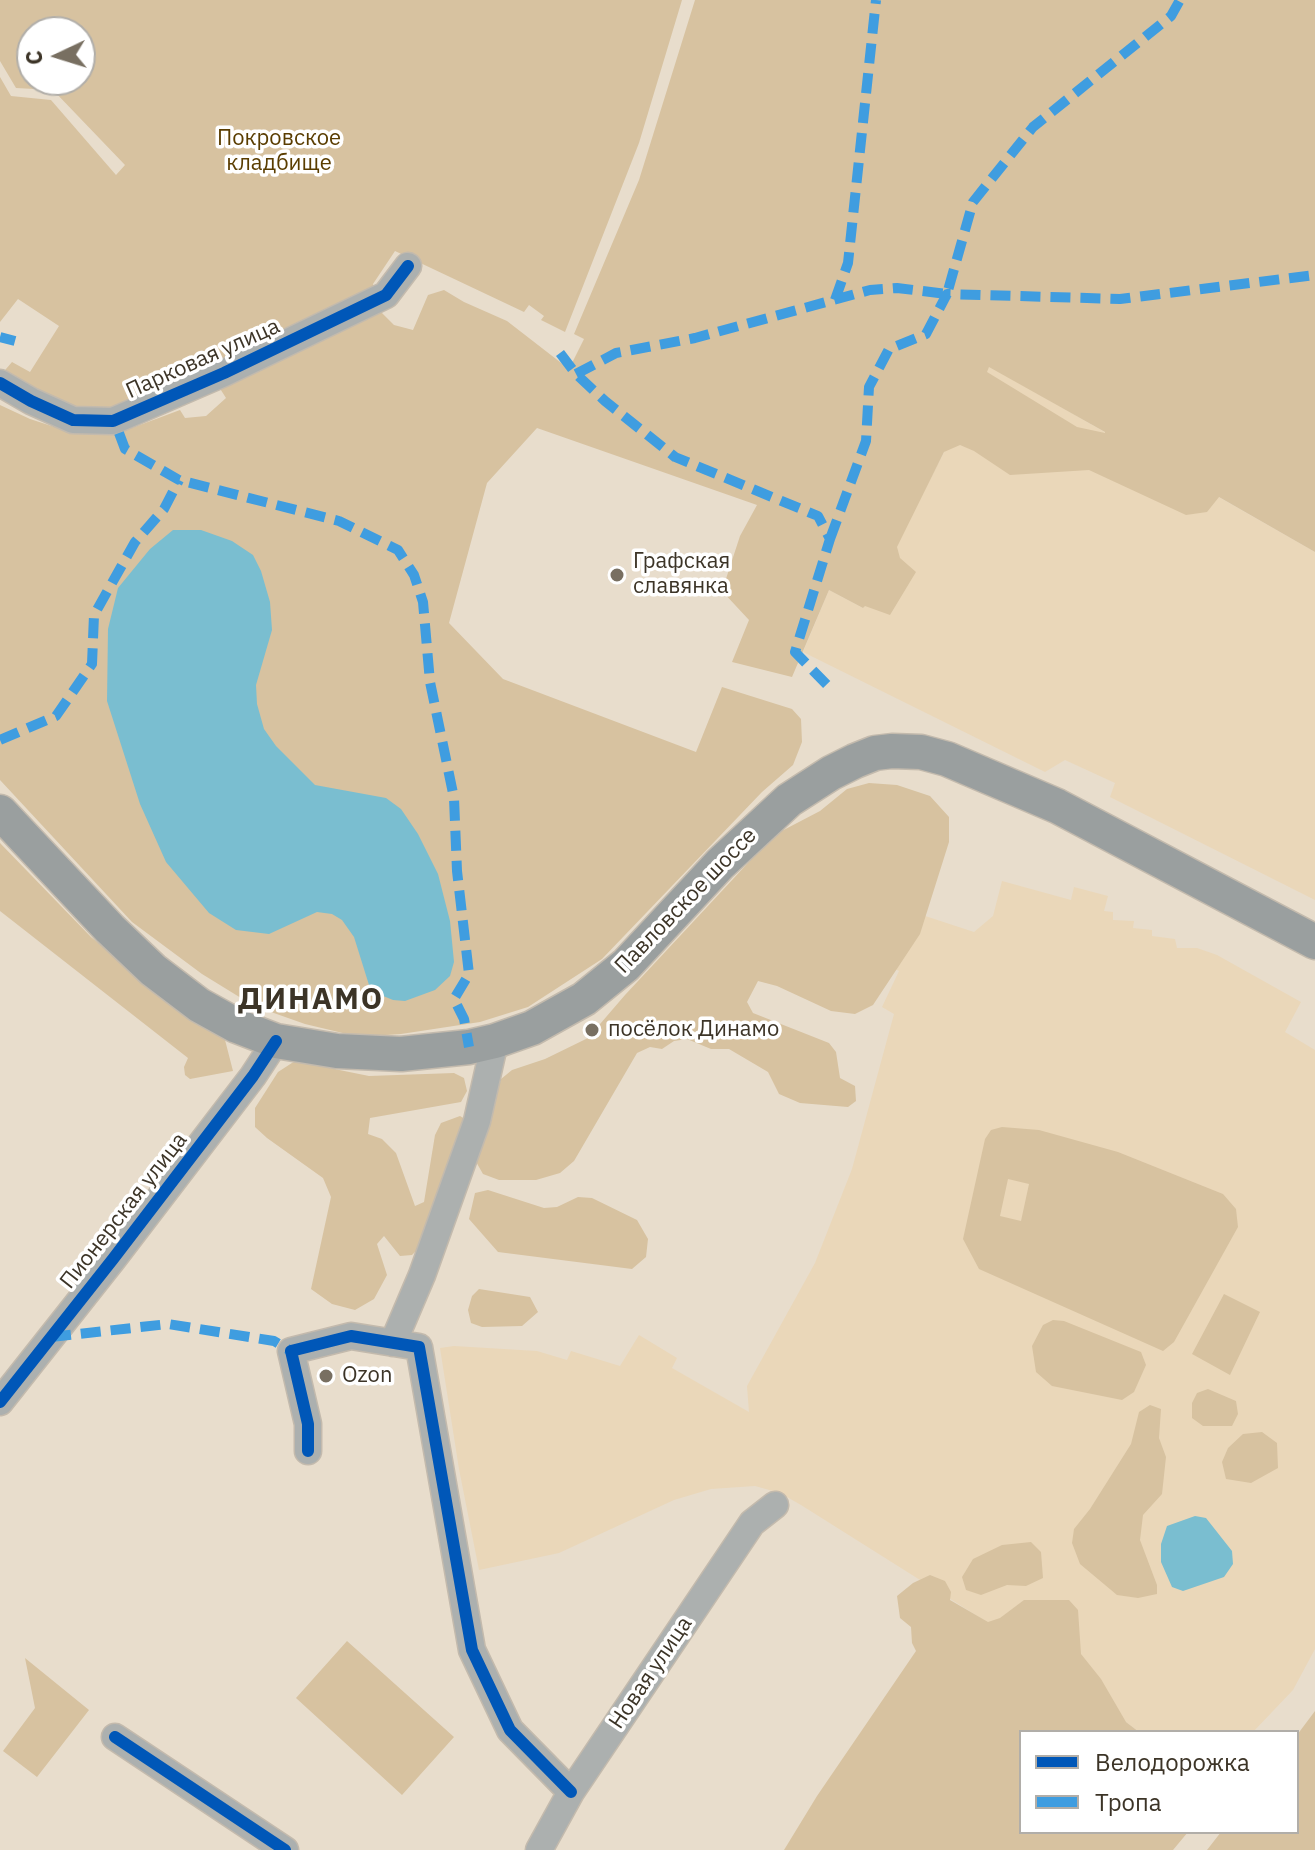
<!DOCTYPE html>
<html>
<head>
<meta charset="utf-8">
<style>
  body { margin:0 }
  #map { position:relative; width:1315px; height:1850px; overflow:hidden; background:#e8ddcc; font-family:"IBM Plex Sans",sans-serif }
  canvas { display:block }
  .legend { position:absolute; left:1019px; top:1730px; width:280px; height:104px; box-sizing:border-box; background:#fff; border:2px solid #b1aea9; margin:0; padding:10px 14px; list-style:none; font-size:24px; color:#3c3427 }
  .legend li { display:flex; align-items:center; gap:16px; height:40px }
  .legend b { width:40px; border:2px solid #b1aea9 }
  .north { position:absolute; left:16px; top:16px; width:80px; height:80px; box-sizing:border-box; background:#fff; border:2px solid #b1aea9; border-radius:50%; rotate:266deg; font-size:22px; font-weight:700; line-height:32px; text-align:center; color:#3c3427 }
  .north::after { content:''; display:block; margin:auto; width:28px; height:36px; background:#786f61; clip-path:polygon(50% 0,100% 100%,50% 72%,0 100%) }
</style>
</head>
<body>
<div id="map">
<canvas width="1315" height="1850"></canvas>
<ul class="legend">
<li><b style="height:10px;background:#0057b8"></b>Велодорожка</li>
<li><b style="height:10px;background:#3f9de0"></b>Тропа</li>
</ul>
<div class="north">С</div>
</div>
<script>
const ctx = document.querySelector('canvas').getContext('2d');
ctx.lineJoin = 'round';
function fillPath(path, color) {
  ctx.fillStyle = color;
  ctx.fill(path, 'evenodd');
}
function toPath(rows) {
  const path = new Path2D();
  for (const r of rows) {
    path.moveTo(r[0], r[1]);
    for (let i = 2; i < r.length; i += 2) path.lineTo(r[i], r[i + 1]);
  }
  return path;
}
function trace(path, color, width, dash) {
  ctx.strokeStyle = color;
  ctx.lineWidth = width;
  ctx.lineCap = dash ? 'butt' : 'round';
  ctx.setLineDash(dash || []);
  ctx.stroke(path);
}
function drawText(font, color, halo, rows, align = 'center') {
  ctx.font = font + ' "IBM Plex Sans",sans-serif';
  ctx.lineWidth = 7;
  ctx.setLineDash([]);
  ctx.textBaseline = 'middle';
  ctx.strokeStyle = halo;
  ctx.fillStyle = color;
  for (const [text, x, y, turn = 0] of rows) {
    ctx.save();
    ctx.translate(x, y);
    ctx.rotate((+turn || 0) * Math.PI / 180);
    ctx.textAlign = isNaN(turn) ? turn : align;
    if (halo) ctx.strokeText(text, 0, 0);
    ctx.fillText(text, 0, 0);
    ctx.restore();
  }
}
fillPath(toPath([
  [989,366,1315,552,1315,900,1110,797,1115,783,1065,760,1045,772,803,652,829,590,863,608],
  [1002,881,1071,900,1074,887,1108,896,1104,911,1113,912,1113,920,1134,921,1133,928,1152,930,1152,936,1175,939,1177,948,1197,948,1217,955,1301,1002,1285,1032,1315,1050,1315,1649,1293,1690,1253,1732,1139,1732,1036,1653,801,1505,780,1493,755,1486,711,1489,674,1500,559,1553,479,1570,459,1469,440,1348,454,1346,537,1351,567,1360,571,1351,620,1366,639,1335,677,1358,672,1368,749,1412,747,1386,815,1263,852,1169,894,1014,882,1007,899,971,893,968,916,913,974,932,993,916]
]), '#ead7b9');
fillPath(toPath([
  [0,0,682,0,639,143,565,332,541,320,544,316,529,305,524,312,395,251,373,284,382,313,394,325,413,330,428,295,444,290,464,302,507,321,569,369,584,339,574,334,639,180,695,0,1315,0,1315,552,1219,497,1207,512,1186,515,1089,470,1010,475,974,451,960,445,944,452,897,547,900,558,916,572,890,615,865,606,863,608,829,590,792,677,732,662,749,620,722,591,740,536,757,505,537,428,487,483,449,623,503,679,696,752,722,687,792,709,801,719,802,742,793,765,762,792,602,959,528,1007,480,1022,401,1034,371,1036,351,1035,305,1024,254,1006,202,974,132,922,0,780,0,405,30,419,70,432,113,435,180,410,185,418,206,416,226,398,219,387,99,417,0,376,12,362,30,372,59,326,18,299,0,322,0,77,11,96,51,100,116,175,125,165,53,90,16,88,0,61],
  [32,32,80,32,80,80,32,80],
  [989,367,1105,432,1105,433,1077,427,987,372],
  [869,783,897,785,930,796,949,817,949,842,920,934,873,1005,855,1014,831,1011,777,986,758,981,747,1002,753,1013,829,1043,836,1052,840,1078,855,1086,856,1101,848,1107,800,1103,779,1094,768,1072,729,1049,711,1049,687,1039,674,1041,662,1049,650,1047,637,1053,574,1161,560,1173,536,1180,499,1180,483,1174,475,1160,501,1079,512,1070,545,1059,588,1038,625,995,774,835,820,811,847,789],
  [0,843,91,937,178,1008,224,1036,233,1071,190,1079,185,1075,184,1067,188,1058,0,911],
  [295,1061,369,1076,454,1073,464,1078,467,1091,461,1102,370,1118,368,1134,382,1139,396,1153,415,1206,424,1202,435,1135,441,1123,460,1116,473,1124,429,1238,412,1255,400,1256,384,1236,377,1244,387,1275,374,1299,355,1310,332,1304,311,1289,331,1197,323,1178,267,1138,255,1127,255,1108,278,1072],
  [1002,1127,1039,1130,1118,1152,1223,1194,1236,1209,1238,1227,1174,1342,1163,1351,979,1269,963,1239,985,1139,991,1130],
  [1008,1179,1029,1184,1021,1221,1000,1216],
  [488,1190,544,1208,557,1207,578,1197,592,1198,637,1220,648,1239,646,1257,632,1269,498,1252,469,1219,475,1193],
  [479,1289,530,1297,538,1312,522,1326,482,1327,471,1323,468,1310,472,1296],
  [1224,1294,1260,1312,1230,1375,1192,1354],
  [1053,1320,1064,1321,1141,1352,1146,1365,1134,1392,1122,1400,1052,1386,1036,1372,1032,1346,1043,1325],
  [1208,1389,1236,1401,1238,1414,1232,1426,1203,1426,1192,1418,1192,1403,1197,1393],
  [1150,1405,1161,1409,1159,1438,1166,1457,1162,1494,1143,1515,1140,1540,1157,1585,1157,1594,1138,1598,1117,1595,1080,1564,1072,1543,1074,1529,1090,1509,1131,1444,1139,1412],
  [1262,1432,1277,1443,1278,1468,1251,1483,1226,1479,1222,1462,1228,1448,1243,1434],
  [1031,1542,1041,1552,1043,1578,1026,1586,1007,1585,981,1595,966,1590,962,1577,973,1559,1002,1545],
  [930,1575,945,1581,951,1592,950,1600,988,1622,1000,1618,1024,1600,1069,1600,1078,1610,1081,1654,1101,1679,1126,1722,1139,1732,1021,1732,1021,1832,1188,1832,1173,1850,784,1850,817,1796,916,1651,912,1643,911,1627,900,1618,897,1596,913,1583],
  [347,1641,454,1737,402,1795,296,1698],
  [25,1658,89,1710,37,1777,3,1751,35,1708],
  [1315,1711,1315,1850,1207,1850,1221,1832,1297,1832,1297,1735]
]), '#d7c2a0');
fillPath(toPath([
  [173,530,201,530,232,541,253,555,261,571,270,602,272,630,256,685,257,704,264,729,276,746,315,785,386,798,401,809,418,834,438,874,450,921,454,962,450,976,435,990,405,1001,393,1000,376,993,369,985,354,937,342,920,332,914,317,912,269,934,236,930,209,913,166,862,140,804,107,701,108,629,118,588,150,549],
  [1195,1516,1206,1518,1232,1551,1233,1564,1224,1577,1183,1591,1172,1587,1161,1562,1161,1544,1167,1526]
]), '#7abed0');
const minor = toPath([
  [0,383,31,401,73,420,113,421,224,373,386,295,408,266],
  [393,1343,422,1275,477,1121,495,1041],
  [0,1402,113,1259,253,1076,276,1041],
  [308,1451,308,1424,291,1351,351,1336,419,1347,472,1650,510,1730,571,1792],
  [115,1737,285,1850],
  [539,1850,571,1792,752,1523,775,1505]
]);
const major = toPath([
  [0,812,110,929,153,970,199,1005,237,1026,276,1041,337,1051,401,1054,469,1047,495,1041,532,1028,584,999,626,965,720,864,789,800,831,773,855,761,875,753,892,751,921,752,947,759,1057,806,1315,942]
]);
trace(minor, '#c3baad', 29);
trace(major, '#c3baad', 37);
trace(minor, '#acb0af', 26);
trace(major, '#9a9f9f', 34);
trace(toPath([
  [835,300,848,263,876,0],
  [0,337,15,341],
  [560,353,576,374,605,401,675,457,818,516,830,539,795,652,832,690],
  [576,374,616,353,695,338,870,290,897,288,947,294,973,202,1033,127,1171,16,1180,0],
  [119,433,125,449,179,480,339,521,398,550,414,575,423,602,430,682,454,798,457,871,469,974,454,999,464,1019,469,1047],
  [830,539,866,441,869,387,889,349,926,334,947,294,1120,299,1315,275],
  [0,740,56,716,92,664,94,615,135,542,164,509,179,480],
  [51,1337,168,1324,274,1341,291,1351]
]), '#3f9de0', 10, [20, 10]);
trace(toPath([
  [0,383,31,401,73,420,113,421,224,373,386,295,408,266],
  [0,1402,113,1259,253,1076,276,1041],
  [308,1451,308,1424,291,1351,351,1336,419,1347,472,1650,510,1730,571,1792],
  [115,1737,285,1850]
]), '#0057b8', 12);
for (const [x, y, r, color] of [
  [617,575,8,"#786f61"],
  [592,1030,8,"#786f61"],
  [326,1376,8,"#786f61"]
]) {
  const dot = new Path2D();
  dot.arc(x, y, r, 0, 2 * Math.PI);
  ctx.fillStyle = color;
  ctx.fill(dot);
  trace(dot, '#fff', 3);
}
drawText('22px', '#5a3d00', '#fff', [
  ["Покровское",279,139],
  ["кладбище",279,164]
]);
drawText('22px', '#3c3427', '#fff', [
  ["Парковая улица",203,359,-24],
  ["Павловское шоссе",686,901,-46],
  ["Пионерская улица",124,1211,-52],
  ["Новая улица",651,1673,-56]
]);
drawText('22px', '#3c3427', '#fff', [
  ["Графская",633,562],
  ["славянка",633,587],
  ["посёлок Динамо",608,1030],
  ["Ozon",342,1376]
], 'left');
ctx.letterSpacing = '2px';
drawText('bold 30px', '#3c3427', '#fff', [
  ["ДИНАМО",311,1000]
]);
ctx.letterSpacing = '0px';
</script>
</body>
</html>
